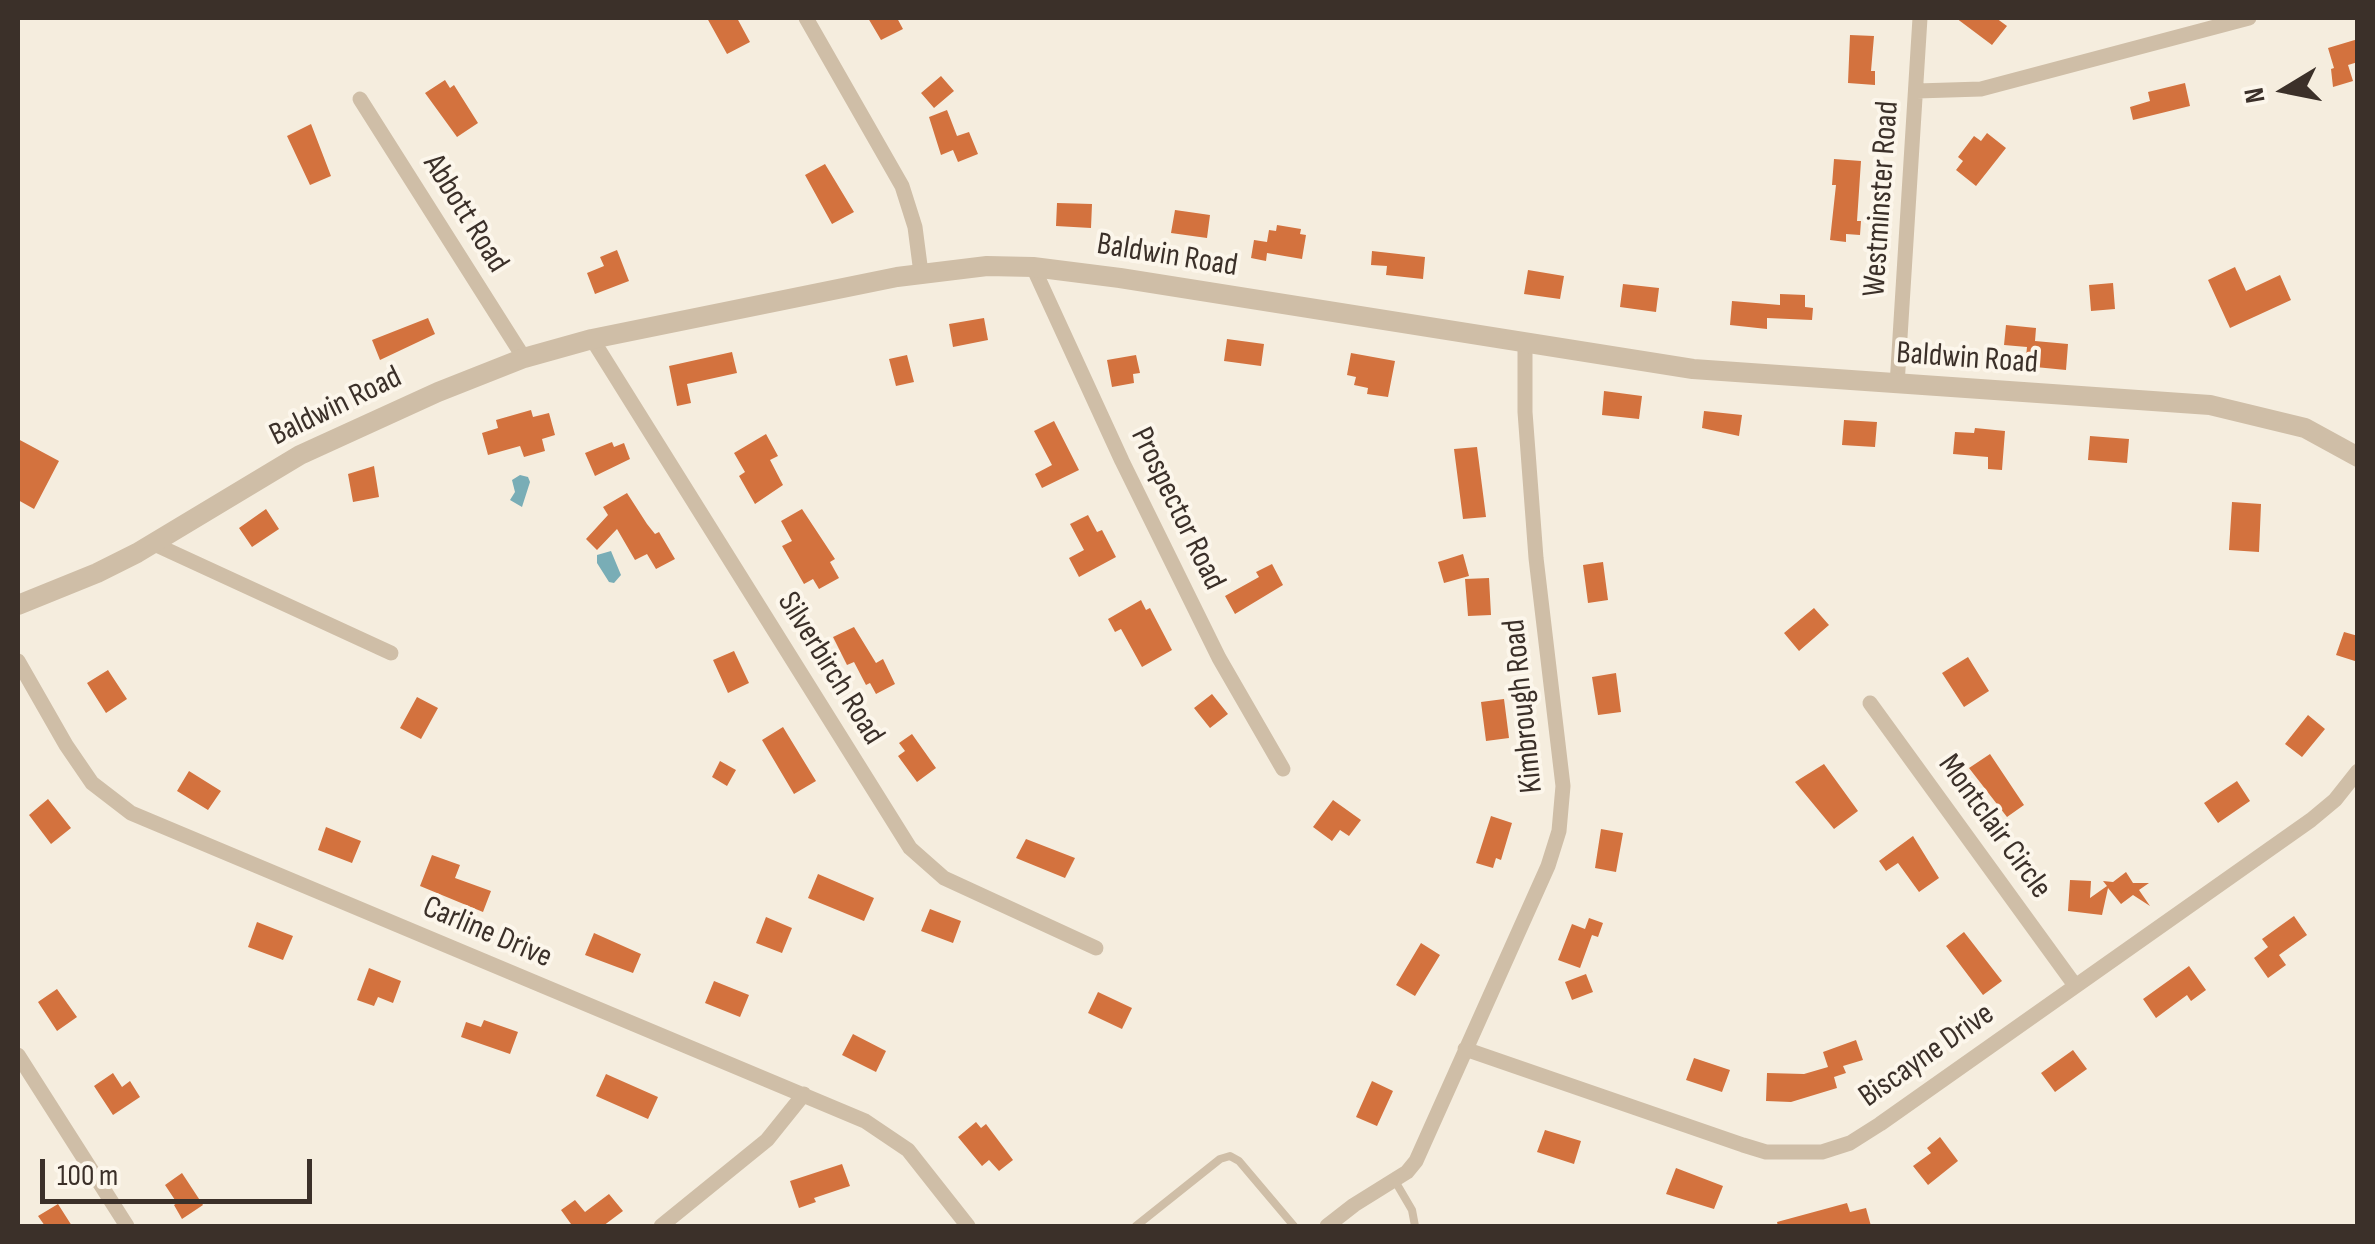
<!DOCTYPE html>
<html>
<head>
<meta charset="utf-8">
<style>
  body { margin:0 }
  #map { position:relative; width:2375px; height:1244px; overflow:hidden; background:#f5edde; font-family:"Sofia Sans Condensed",sans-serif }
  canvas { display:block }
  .frame { position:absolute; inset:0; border:20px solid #3b3029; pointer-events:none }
  .north { position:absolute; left:2235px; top:40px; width:100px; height:100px; -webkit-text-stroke:8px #fcf6eb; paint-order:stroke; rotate:260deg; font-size:28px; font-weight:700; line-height:40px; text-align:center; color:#3b3029 }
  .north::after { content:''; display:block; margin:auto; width:35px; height:45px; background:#3b3029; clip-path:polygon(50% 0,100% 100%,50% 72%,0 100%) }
  .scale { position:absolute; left:40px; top:1159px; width:272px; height:45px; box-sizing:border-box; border:5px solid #3b3029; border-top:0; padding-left:12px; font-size:30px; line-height:35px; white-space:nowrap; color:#3b3029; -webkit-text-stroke:8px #fcf6eb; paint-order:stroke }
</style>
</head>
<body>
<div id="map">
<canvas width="2375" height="1244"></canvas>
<div class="frame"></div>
<div class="north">N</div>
<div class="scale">100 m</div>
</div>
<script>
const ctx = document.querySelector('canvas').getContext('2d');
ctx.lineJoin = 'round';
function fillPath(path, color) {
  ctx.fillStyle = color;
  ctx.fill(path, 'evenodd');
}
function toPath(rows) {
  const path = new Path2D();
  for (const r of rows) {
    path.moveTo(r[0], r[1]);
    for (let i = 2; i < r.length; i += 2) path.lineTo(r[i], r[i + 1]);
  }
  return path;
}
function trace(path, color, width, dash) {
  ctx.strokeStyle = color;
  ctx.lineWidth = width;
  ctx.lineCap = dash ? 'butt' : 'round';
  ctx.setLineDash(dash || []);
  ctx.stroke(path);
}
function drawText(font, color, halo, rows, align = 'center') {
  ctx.font = font + ' "Sofia Sans Condensed",sans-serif';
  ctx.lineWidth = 8;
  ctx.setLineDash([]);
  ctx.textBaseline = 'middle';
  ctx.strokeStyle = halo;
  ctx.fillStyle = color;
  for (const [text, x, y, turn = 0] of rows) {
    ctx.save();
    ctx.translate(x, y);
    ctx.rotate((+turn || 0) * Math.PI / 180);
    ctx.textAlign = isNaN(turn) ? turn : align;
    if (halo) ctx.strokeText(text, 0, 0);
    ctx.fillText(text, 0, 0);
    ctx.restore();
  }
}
fillPath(toPath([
  [520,475,528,477,530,482,522,507,510,500,515,492,512,480],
  [611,551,621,575,614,583,609,582,597,563,597,555]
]), '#79adb6');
fillPath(toPath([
  [707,18,737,18,750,42,727,54],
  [868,18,897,18,903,29,881,40],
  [1956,18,1996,18,2007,26,1992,45],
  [1850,35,1874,36,1871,71,1875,71,1875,85,1848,83],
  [2358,39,2358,62,2348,65,2353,81,2333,87,2331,69,2334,68,2328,48],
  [941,76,954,91,934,108,921,93],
  [445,80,450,88,454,85,478,123,457,137,425,93],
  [2185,83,2190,106,2133,120,2130,107,2150,101,2148,92],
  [947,110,957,136,969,132,978,154,958,162,953,150,941,155,929,117],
  [311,124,331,176,310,185,287,136],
  [1987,133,2006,148,1976,186,1956,170,1963,161,1958,157,1974,136,1981,141],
  [1834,159,1861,161,1857,221,1861,221,1860,235,1846,234,1846,242,1830,240,1836,185,1832,185],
  [825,164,854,212,832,224,805,175],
  [1057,203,1092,204,1091,228,1056,226],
  [1175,210,1210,215,1207,238,1171,233],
  [1277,225,1301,229,1300,234,1306,235,1302,259,1267,253,1266,261,1251,258,1254,240,1267,242,1269,230,1276,231],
  [617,250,629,281,595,294,587,273,604,266,600,257],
  [1372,251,1425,257,1423,279,1386,275,1387,266,1371,265],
  [2235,267,2246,291,2280,275,2291,300,2230,328,2208,280],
  [1528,270,1564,276,1560,299,1524,294],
  [2113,283,2115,309,2091,311,2089,285],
  [1623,284,1659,288,1656,312,1620,307],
  [1780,294,1805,295,1805,307,1813,308,1812,320,1767,318,1767,329,1730,325,1732,301,1780,305],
  [428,318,435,334,380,360,372,340],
  [984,318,988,340,953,347,949,324],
  [2006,325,2036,328,2035,341,2068,344,2066,370,2025,366,2027,347,2004,345],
  [1227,339,1264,344,1261,366,1224,361],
  [732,352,737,373,687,384,691,403,677,406,669,366],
  [1351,353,1395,361,1388,397,1367,394,1368,388,1354,385,1356,377,1347,375],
  [907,355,914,382,896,386,889,359],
  [1136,355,1140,373,1133,374,1134,383,1112,387,1107,360],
  [1604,391,1642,396,1639,419,1602,415],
  [531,410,533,417,549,413,555,435,542,439,545,451,524,457,520,446,488,455,482,433,498,428,496,420],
  [1704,411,1742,415,1739,436,1702,428],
  [1844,420,1877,422,1875,447,1842,445],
  [1054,421,1079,470,1042,488,1035,474,1052,465,1034,431],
  [1975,428,2005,431,2002,470,1988,469,1988,457,1953,454,1955,432,1974,433],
  [766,434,778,456,770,460,783,485,755,504,739,476,745,472,734,453],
  [2090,436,2129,439,2127,463,2088,460],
  [18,439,59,461,34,509,18,500],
  [612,442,614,447,624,443,630,459,595,476,585,453],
  [1477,447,1486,517,1463,519,1454,449],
  [374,466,379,497,353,502,348,474],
  [627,493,647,524,655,534,659,532,675,559,656,569,647,554,635,560,617,529,597,550,586,539,608,515,603,507],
  [2232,502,2261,504,2259,552,2229,550],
  [266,509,279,529,252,547,239,528],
  [802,509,835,559,830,562,839,578,819,589,813,579,804,584,782,546,792,541,781,521],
  [1088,515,1097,532,1102,530,1116,557,1079,577,1069,558,1084,550,1070,524],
  [1463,554,1469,576,1444,583,1438,562],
  [1603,562,1608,600,1588,603,1583,565],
  [1272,564,1283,585,1235,614,1225,596,1259,577,1256,572],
  [1489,578,1491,615,1468,616,1465,579],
  [1141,600,1146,610,1150,608,1172,650,1142,667,1121,629,1115,632,1108,619],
  [1814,608,1829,625,1799,651,1784,633],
  [854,627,876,663,883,659,895,684,876,694,870,683,866,685,854,662,847,665,833,637],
  [2344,632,2358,636,2358,662,2336,655],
  [734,651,749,683,728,693,713,660],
  [1968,657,1989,691,1964,707,1942,673],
  [108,670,127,699,106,713,87,683],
  [1616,673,1621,712,1598,715,1592,677],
  [1212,694,1228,714,1210,728,1194,708],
  [417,697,438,708,421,739,400,728],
  [1504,699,1509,738,1486,741,1481,702],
  [2308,715,2325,729,2302,757,2285,744],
  [783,727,816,781,794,794,762,740],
  [912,734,936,768,917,782,898,756,905,751,899,743],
  [1990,754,2024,805,2007,817,1969,768],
  [720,761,736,770,727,786,712,777],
  [1824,764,1858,811,1834,829,1795,782],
  [189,771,221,791,208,810,177,791],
  [2237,781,2250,801,2218,823,2204,803],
  [48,799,71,828,51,844,29,815],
  [1333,800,1361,820,1349,836,1340,830,1332,841,1313,827],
  [1491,816,1512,823,1501,860,1496,858,1493,868,1476,863],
  [326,827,361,841,352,863,318,850],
  [1601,829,1623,833,1616,872,1595,868],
  [1913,836,1939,878,1919,892,1898,863,1886,871,1879,861],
  [1026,839,1075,858,1065,878,1016,858],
  [432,855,460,865,455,878,491,891,483,912,420,886],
  [2126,872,2133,883,2149,883,2139,890,2150,906,2133,895,2121,904,2108,888,2102,915,2068,911,2070,880,2091,881,2090,898,2107,886,2103,881,2113,882],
  [818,874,874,898,864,921,808,898],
  [930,909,961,921,953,943,921,931],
  [2294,916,2307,935,2279,955,2286,965,2268,978,2254,958,2268,947,2262,939],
  [766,917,792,928,782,953,756,943],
  [1589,918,1603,923,1598,937,1592,935,1580,968,1558,960,1572,924,1585,929],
  [257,922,293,936,283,960,248,947],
  [1964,932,2002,981,1983,995,1946,946],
  [594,933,641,954,633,973,585,955],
  [1421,943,1440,955,1415,996,1396,985],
  [2189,966,2206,990,2191,1001,2187,995,2156,1018,2143,999],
  [369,968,401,981,393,1003,378,997,374,1006,357,1000],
  [1586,974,1593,992,1572,1000,1565,982],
  [714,981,749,995,740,1017,705,1003],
  [57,989,77,1017,57,1031,38,1002],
  [1098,992,1132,1008,1122,1029,1088,1013],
  [484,1020,518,1032,510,1054,461,1037,466,1022,481,1027],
  [853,1034,886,1051,876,1072,842,1055],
  [1856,1040,1863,1060,1843,1066,1846,1073,1834,1077,1837,1088,1791,1102,1766,1101,1767,1073,1804,1074,1828,1067,1823,1052],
  [2073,1050,2087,1069,2055,1092,2041,1073],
  [1694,1058,1730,1070,1722,1092,1686,1080],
  [113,1073,122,1087,130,1081,140,1097,113,1115,94,1086],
  [606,1074,658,1097,648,1119,596,1096],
  [1372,1081,1393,1091,1377,1126,1356,1117],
  [976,1122,981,1128,986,1124,1013,1160,999,1171,989,1160,982,1166,958,1137],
  [1545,1130,1581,1141,1574,1164,1537,1152],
  [1940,1137,1958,1161,1928,1185,1913,1166,1931,1153,1927,1148],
  [842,1164,850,1186,814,1198,816,1202,799,1208,790,1181],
  [1676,1168,1723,1186,1714,1209,1666,1194],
  [182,1173,203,1205,182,1219,174,1205,177,1203,165,1185],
  [609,1194,623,1211,603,1226,567,1226,571,1224,561,1210,575,1200,585,1212],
  [1847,1203,1850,1212,1866,1208,1871,1226,1778,1226,1777,1222],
  [58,1204,72,1226,45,1226,38,1216]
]), '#d3723e');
trace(toPath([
  [1395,1181,1412,1210,1415,1226],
  [1136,1226,1220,1159,1230,1156,1239,1161,1294,1226]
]), '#cfbea7', 8);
trace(toPath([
  [806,18,902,186,915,227,921,273],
  [1917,91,1981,89,2249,18],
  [360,99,524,358],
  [1033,267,1122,461,1219,658,1283,769],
  [592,339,910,848,944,878,1096,948],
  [1897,385,1920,18],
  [152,543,391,653],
  [18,661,66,745,92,783,131,813,865,1121,908,1150,968,1226],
  [1870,703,2074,984],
  [1465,1049,1743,1145,1766,1152,1822,1152,1850,1143,1880,1124,2311,820,2335,800,2358,771],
  [18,1055,127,1226],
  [661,1226,767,1140,804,1094],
  [1327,1226,1354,1205,1407,1172,1416,1161,1548,866,1559,831,1563,786,1536,558,1525,412,1525,344]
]), '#cfbea7', 15);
trace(toPath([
  [18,605,97,573,137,553,300,455,438,392,524,358,592,339,897,277,987,266,1033,267,1120,278,1693,369,2210,405,2305,428,2358,457]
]), '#cfbea7', 20);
drawText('32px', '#3b3029', '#fcf6eb', [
  ["Westminster Road",1882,199,-86],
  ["Abbott Road",465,214,58],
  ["Baldwin Road",1167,256,9],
  ["Baldwin Road",1967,359,4],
  ["Baldwin Road",336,407,-26],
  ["Prospector Road",1177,509,64],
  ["Silverbirch Road",830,669,58],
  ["Kimbrough Road",1524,706,-96],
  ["Montclair Circle",1994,827,54],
  ["Carline Drive",487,933,23],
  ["Biscayne Drive",1927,1056,-35]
]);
</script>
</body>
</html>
